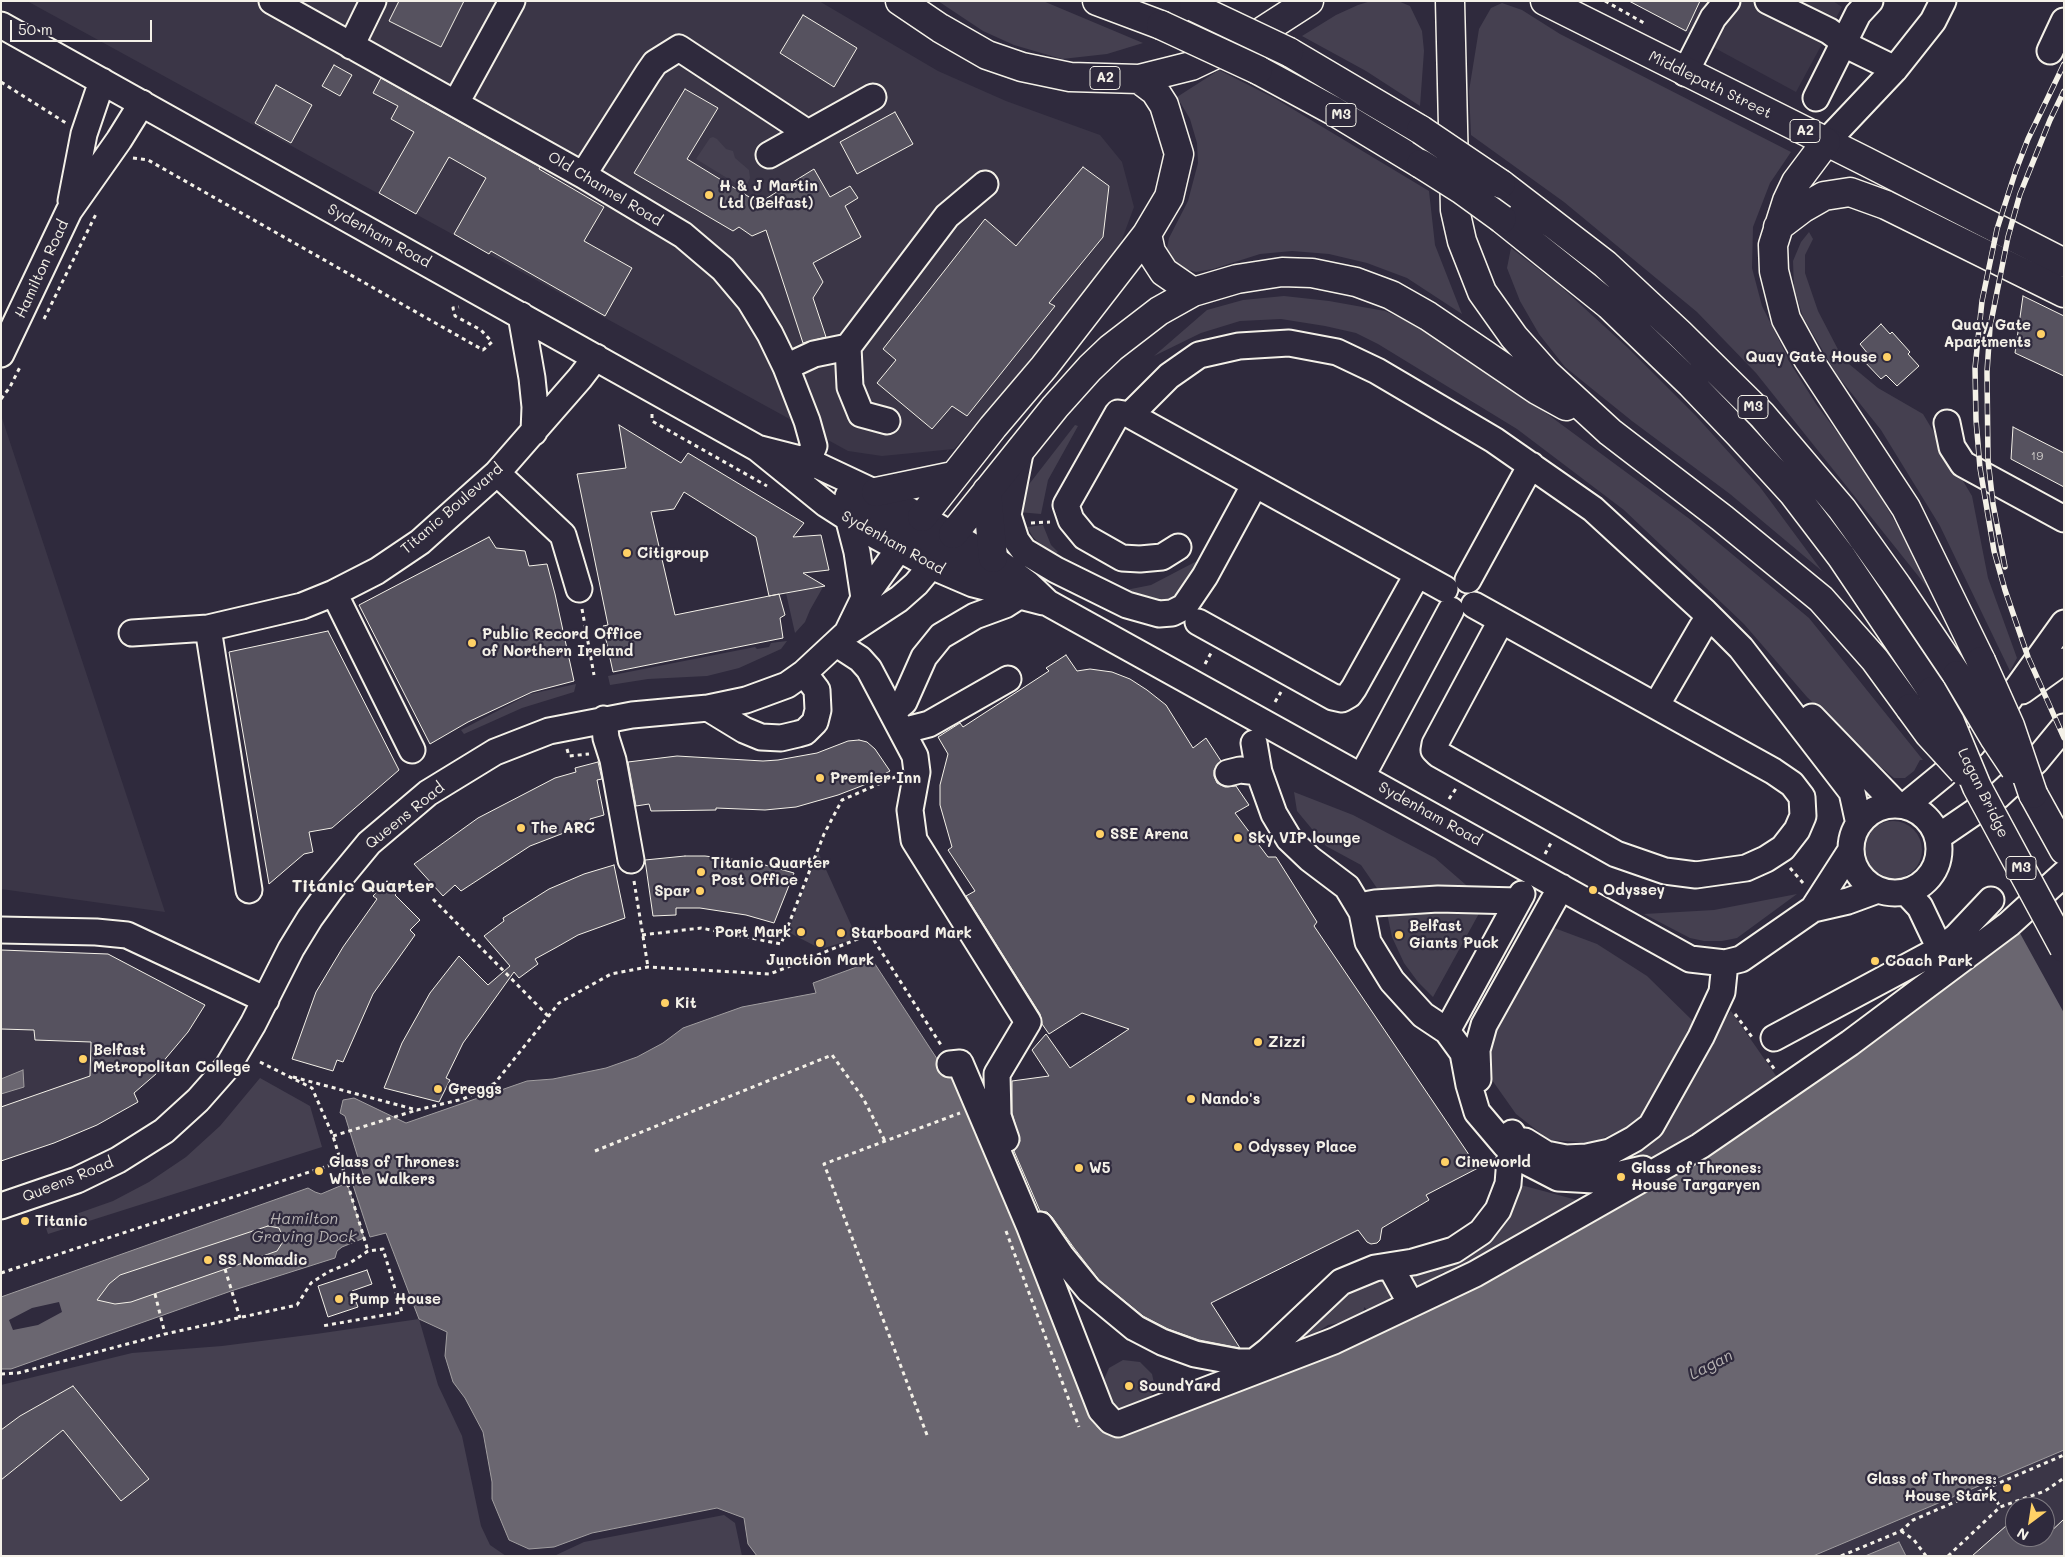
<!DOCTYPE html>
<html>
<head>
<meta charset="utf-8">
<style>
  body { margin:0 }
  #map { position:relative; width:2065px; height:1557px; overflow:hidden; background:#2f2a3d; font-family:Mali,sans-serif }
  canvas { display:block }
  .frame { position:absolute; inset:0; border:2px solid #f4f1e8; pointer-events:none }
  .north { position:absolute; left:2005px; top:1497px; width:50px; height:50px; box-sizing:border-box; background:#2f2a3d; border:1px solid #7e7a81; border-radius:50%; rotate:211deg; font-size:14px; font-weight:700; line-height:20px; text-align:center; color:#f4f1e8 }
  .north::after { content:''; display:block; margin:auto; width:18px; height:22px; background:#ffd166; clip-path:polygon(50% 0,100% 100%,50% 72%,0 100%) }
  .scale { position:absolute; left:10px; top:20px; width:142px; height:22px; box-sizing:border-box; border:2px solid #f4f1e8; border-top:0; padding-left:6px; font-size:15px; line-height:18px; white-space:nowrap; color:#f4f1e8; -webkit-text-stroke:4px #2f2a3d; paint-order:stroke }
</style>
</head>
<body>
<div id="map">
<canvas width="2065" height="1557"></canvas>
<div class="frame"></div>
<div class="north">N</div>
<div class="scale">50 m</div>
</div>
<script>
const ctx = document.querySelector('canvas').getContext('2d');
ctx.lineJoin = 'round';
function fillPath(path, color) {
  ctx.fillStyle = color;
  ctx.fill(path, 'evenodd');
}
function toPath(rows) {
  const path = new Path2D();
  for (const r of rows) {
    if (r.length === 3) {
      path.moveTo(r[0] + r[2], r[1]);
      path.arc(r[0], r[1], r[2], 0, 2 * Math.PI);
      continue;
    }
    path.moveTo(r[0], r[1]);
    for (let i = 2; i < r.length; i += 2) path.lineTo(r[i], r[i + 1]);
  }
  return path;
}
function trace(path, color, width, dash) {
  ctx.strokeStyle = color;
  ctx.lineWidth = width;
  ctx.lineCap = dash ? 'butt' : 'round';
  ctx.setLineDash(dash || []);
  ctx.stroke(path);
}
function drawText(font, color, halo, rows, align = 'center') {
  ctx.font = font + ' Mali,sans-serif';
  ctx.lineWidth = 4.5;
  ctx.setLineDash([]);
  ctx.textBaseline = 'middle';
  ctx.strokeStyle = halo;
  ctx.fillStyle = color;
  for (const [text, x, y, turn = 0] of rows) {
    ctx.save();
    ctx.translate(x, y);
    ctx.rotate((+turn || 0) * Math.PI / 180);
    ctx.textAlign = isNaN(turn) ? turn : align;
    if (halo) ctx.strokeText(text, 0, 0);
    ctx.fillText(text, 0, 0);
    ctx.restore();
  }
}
fillPath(toPath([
  [27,1,819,1,938,71,1006,101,1100,135,1122,162,1134,207,1121,242,1027,367,954,449,882,456,848,451],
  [1628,1,1833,1,1842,7,1796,92],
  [1,415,165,912,1,889],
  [1,950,108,954,205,1005,161,1064,164,1067,134,1093,138,1102,97,1125,54,1143,1,1161],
  [2064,1450,2064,1556,1906,1556,1899,1542,1865,1556,1813,1556],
  [2015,1507,2045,1507,2045,1537,2015,1537]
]), '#3b3647');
fillPath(toPath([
  [938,1,1043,1,1143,43,1107,54,1062,59,1014,45,983,31],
  [1371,1,1398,1,1410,6,1422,31,1424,51,1420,106,1366,71,1302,36,1336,15,1358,5],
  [1502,3,1522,10,1560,34,1791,152,1770,183,1753,227,1752,268,1762,306,1792,366,1816,404,1864,468,1899,529,1931,592,1756,373,1697,312,1564,202,1471,135,1469,91,1479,29,1491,8],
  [1219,70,1276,99,1429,191,1435,245,1462,314,1407,278,1367,263,1329,254,1292,251,1260,254,1213,269,1196,272,1182,268,1172,261,1166,253,1169,238,1188,201,1198,163,1197,143,1190,119,1177,97],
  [713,137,717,139,726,149,733,151,735,158,749,170,750,178,745,189,696,159,710,138],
  [1809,232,1813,239,1805,255,1805,273,1818,311,1843,359,1878,388,1923,414,1972,496,1988,578,2017,658,2010,671,1940,526,1881,430,1837,375,1803,317,1794,288,1793,261,1801,242],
  [1511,248,1559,285,1627,347,1696,416,1760,487,1822,571,1730,494,1632,421,1565,367,1539,334,1520,301,1507,268],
  [1284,296,1329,301,1385,311,1426,330,1512,388,1691,520,1809,618,1923,760,1920,760,1914,771,1905,778,1894,778,1871,759,1866,762,1833,722,1807,697,1744,624,1624,510,1517,429,1378,344,1356,333,1325,326,1281,319,1240,321,1201,333,1154,356,1207,310,1243,300],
  [1075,425,1078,426,1048,480,1041,514,1018,512,1023,492],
  [1043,525,1051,545,1058,552,1055,554,1043,547,1033,537,1027,527],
  [1204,560,1171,603,1146,605,1121,588,1126,590,1151,585,1195,562],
  [823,587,810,610,805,622,795,633,786,593],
  [787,641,781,649,739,668,707,676,648,679,610,685,608,676,755,647,757,649,769,647,771,643],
  [576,684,574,692,522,708,464,734,461,730,530,694],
  [1294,792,1353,815,1435,858,1473,891,1381,894,1361,865,1326,846,1297,811],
  [1893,850,29],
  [818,852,857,938,821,949,788,932],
  [1797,894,1737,938,1722,941,1704,941,1690,938,1644,914,1714,910],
  [1482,908,1433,997,1418,982,1404,963,1392,937,1387,913],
  [1549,926,1597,944,1647,976,1696,1024,1639,1122,1592,1143,1549,1140,1516,1114,1492,1080,1491,1032],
  [1731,1011,1779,1080,1675,1149,1638,1164,1623,1154],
  [260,1078,310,1106,322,1147,48,1234,45,1225,113,1201,149,1182,186,1157,220,1126],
  [1517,1184,1577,1200,1560,1216,1535,1234,1482,1254,1454,1278,1443,1272,1419,1292,1405,1277,1453,1258],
  [1383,1276,1397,1304,1373,1315,1364,1307,1363,1318,1328,1325,1305,1340,1300,1337,1349,1288],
  [419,1319,438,1385,462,1436,481,1526,490,1545,506,1556,1,1556,1,1385,132,1353,222,1346,316,1334],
  [1123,1360,1140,1362,1152,1374,1154,1383,1153,1391,1150,1399,1121,1410,1113,1406,1102,1384,1109,1368],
  [724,1515,735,1523,742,1556,554,1556,584,1542]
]), '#454050');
const water = toPath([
  [2064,888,2064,1450,1813,1556,757,1556,748,1544,744,1518,717,1508,592,1533,554,1547,529,1549,509,1540,492,1499,492,1482,483,1432,465,1398,453,1382,445,1356,447,1332,419,1319,386,1233,370,1237,352,1182,364,1177,345,1116,340,1113,343,1100,354,1098,406,1123,527,1081,553,1079,606,1068,637,1057,663,1043,683,1028,742,1007,816,993,813,983,873,961,945,1071,957,1067,1097,1427,1116,1438,1300,1368,1465,1291,2064,888],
  [23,1070,24,1087,1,1094,1,1079,23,1070],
  [347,1183,364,1238,342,1247,337,1251,335,1258,231,1291,11,1369,1,1369,1,1297,308,1188,315,1192,321,1194,347,1183],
  [1899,1542,1906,1556,1865,1556,1899,1542]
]);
fillPath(water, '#6a6670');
trace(water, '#a19ea0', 1);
fillPath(toPath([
  [2064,885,2064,1013,2016,926],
  [59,1302,62,1312,38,1325,13,1330,9,1320,32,1308]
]), '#2f2a3d');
const building = toPath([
  [399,1,464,1,441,47,389,21,399,1],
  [1629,1,1700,1,1686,31,1629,1],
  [803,15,857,48,834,87,780,53,803,15],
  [334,65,352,75,340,96,322,86,334,65],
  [381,78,540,167,539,169,604,207,584,241,632,268,605,316,491,251,489,254,454,234,486,178,449,157,416,214,379,193,414,132,391,119,398,106,373,93,381,78],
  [276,85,312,105,291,143,255,123,276,85],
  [685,89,718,108,687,159,759,203,814,169,830,197,850,186,858,198,845,206,861,237,813,263,823,282,813,298,826,337,803,343,766,230,752,236,739,227,733,231,634,173,685,89],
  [895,112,913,144,857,174,840,142,895,112],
  [1083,167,1109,186,1103,237,1049,303,1055,306,967,416,952,406,932,429,877,383,896,360,883,349,985,219,1016,246,1083,167],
  [2023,296,2064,316,2064,376,2015,353,2023,296],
  [1881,324,1890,334,1892,332,1910,352,1908,354,1919,366,1897,386,1886,375,1881,379,1862,359,1868,354,1860,344,1881,324],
  [619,425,681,463,688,453,804,523,793,537,821,535,829,570,803,573,825,586,769,596,756,537,684,492,674,509,651,512,675,615,779,594,785,615,780,618,783,638,613,672,603,626,608,625,577,474,626,468,619,425],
  [2013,427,2064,453,2064,487,2011,459,2013,427],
  [489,537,496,548,525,551,529,566,547,564,555,594,574,681,532,692,468,722,430,744,359,605,489,537],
  [328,631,399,770,332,828,309,832,313,852,304,854,269,884,229,652,328,631],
  [1066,655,1077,671,1090,669,1112,672,1130,679,1147,690,1166,705,1193,748,1206,738,1221,761,1214,770,1214,776,1217,783,1225,787,1236,786,1249,805,1235,813,1268,857,1276,857,1317,922,1314,926,1478,1168,1426,1195,1429,1200,1382,1228,1380,1240,1377,1243,1371,1244,1367,1242,1358,1230,1211,1303,1240,1348,1199,1340,1168,1329,1143,1316,1099,1280,1074,1248,1052,1217,1047,1212,1040,1211,1014,1151,1020,1141,1012,1113,1012,1081,1049,1076,1032,1050,1046,1034,1070,1068,1129,1029,1082,1013,1049,1034,1042,1024,1040,1014,966,896,975,891,948,850,952,847,940,805,940,785,948,754,938,737,960,723,963,727,1049,671,1046,668,1066,655],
  [859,740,867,742,875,749,890,771,864,785,838,795,796,807,765,810,716,808,716,810,651,811,649,804,636,806,628,762,677,756,763,761,778,760,817,753,848,741,859,740],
  [598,762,602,779,597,780,604,815,590,819,591,824,569,831,530,846,461,891,455,885,443,896,414,864,478,818,555,778,576,772,575,768,598,762],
  [685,856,705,856,754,862,794,873,774,923,746,915,700,908,676,908,676,915,653,916,645,860,685,856],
  [614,865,625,918,578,935,557,947,535,959,538,964,519,978,514,972,463,1043,446,1078,450,1080,439,1102,384,1088,402,1043,430,993,459,956,488,985,510,966,484,936,504,921,503,918,549,889,584,874,614,865],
  [387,881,398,892,395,895,420,920,410,930,415,935,373,994,343,1062,337,1060,333,1071,292,1059,316,992,343,947,377,899,373,896,387,881],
  [1,950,108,954,205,1005,188,1032,161,1064,164,1067,134,1093,138,1102,97,1125,54,1143,1,1161,1,1107,90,1076,91,1042,35,1040,34,1030,1,1029,1,950],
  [268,1226,279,1228,284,1240,277,1251,131,1302,115,1304,97,1300,109,1284,120,1275,268,1226],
  [367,1270,372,1284,352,1291,358,1307,328,1317,318,1286,367,1270],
  [73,1386,149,1479,121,1501,63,1430,1,1480,1,1430,20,1416,73,1386],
  [2015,1518,2015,1537,2045,1537,2064,1519,2064,1556,1972,1556,2015,1518]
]);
fillPath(building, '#56525f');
trace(building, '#f4f1e8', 1);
const minor = toPath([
  [272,1,583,175,683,235,723,269,750,301,770,334,786,367,807,421,814,446,801,477],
  [1768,1,1829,31,1852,48,1895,69],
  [1,25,757,448,826,504,876,536,931,566,973,584,1043,602],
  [351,46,373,1],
  [2050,51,2064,21],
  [1685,73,1713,18,1727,1],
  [1816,98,1858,14,1870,1],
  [456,103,512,1],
  [1826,142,1895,69,1933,21,1943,1],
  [769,155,873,97],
  [583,175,648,73,655,63,679,48,808,133],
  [71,201,84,134,102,81],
  [521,315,532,378,535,407,534,432],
  [848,347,947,216,985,184],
  [1,354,69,211,119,140,142,103],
  [786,367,814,354,848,347,850,387,861,414,887,421],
  [1130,415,1445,589],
  [1947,423,1952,447,1963,464,2064,519],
  [757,448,808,461,891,500,993,558,1028,584,1048,603,1690,959,1725,963,1741,959,1813,909,1848,901,1878,890],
  [1021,448,1008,515,1016,540,1024,551,1056,570,1127,605,1159,614,1172,613,1184,607,1205,576,1255,484],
  [497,473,563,535,579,589],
  [848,496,911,532,931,566],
  [849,521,857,552,864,598],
  [934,536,942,550,993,579],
  [1178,547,1162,557,1140,559,1122,558,1085,537,1071,520,1066,505,1118,413,1130,415,1169,376,1199,355,1239,346,1289,343,1337,352,1377,371,1494,440,1593,509,1705,612,1741,648,1852,792,1859,824],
  [1468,580,1531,465],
  [334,593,412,750],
  [1474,605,1773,771,1792,784,1802,797,1803,816,1797,830,1783,848,1766,859,1746,868,1696,875,1665,871,1616,854,1438,754,1434,750,1435,744,1501,621],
  [1198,622,1333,697,1342,699,1349,695,1354,688,1417,575],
  [208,628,249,890],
  [132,633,208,628,302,606,334,593,377,571,420,542,497,473,580,378,596,357],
  [847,633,864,598,908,536],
  [837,644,860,659,869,669,915,756,917,772,910,810,914,840,1028,1022,997,1074,998,1116,1006,1139],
  [2022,691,2064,661],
  [1656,706,1702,627,1714,621],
  [708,708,744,730,761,737,781,738,798,734,805,732,815,722,818,710,817,690,804,673],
  [892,712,904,702,924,657,941,636,975,616,1005,605,1019,596,1024,589],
  [1812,717,1897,805],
  [604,719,606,738,613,760,631,860],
  [902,731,929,724,1008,679],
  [1254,743,1259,772,1274,814,1289,839,1310,859,1347,887,1362,912,1368,942,1392,981,1423,1015,1447,1031,1463,1053,1469,1085,1477,1112,1505,1145,1525,1161,1558,1178,1594,1180,1643,1169],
  [1228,773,1240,770,1259,772],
  [1362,776,1451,610],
  [1895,849,44],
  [1905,806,1944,774,1972,745,2008,701,2064,623],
  [1938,837,1998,796,2036,761,2064,727],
  [1906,892,1920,907,1940,949],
  [1359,906,1375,903,1438,899,1518,901],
  [1813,909,1851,850],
  [1,930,96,932,127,935,266,1000],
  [1447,1031,1522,894],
  [1774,1038,1940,949,1956,937,1991,900],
  [950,1064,960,1063,1029,1225,1101,1410,1111,1421,1118,1424,1334,1341,1475,1274,1700,1146,1850,1043,2009,924,2064,874],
  [1478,1079,1477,1050,1484,1025,1561,887],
  [1525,1141,1546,1154,1566,1158,1587,1157,1610,1152,1634,1139,1651,1126,1701,1037,1722,992,1725,963],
  [1,1206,77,1180,118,1160,164,1131,198,1100,228,1066,253,1024,291,949,310,918,331,889,369,843,428,793,495,752,549,731,632,715,708,708,746,700,787,685,804,673,847,633,899,599,916,584,931,566,953,534],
  [1040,1225,1062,1257,1089,1290,1135,1328,1162,1342,1195,1354,1238,1362,1254,1362,1268,1351,1341,1282,1375,1268,1413,1262,1454,1250,1481,1232,1498,1210,1508,1184,1512,1133],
  [1390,1266,1411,1304]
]);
const major = toPath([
  [1545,1,1865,161,2064,263]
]);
const highway = toPath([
  [900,1,940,28,987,55,1022,67,1070,77,1139,79,1191,66,1258,34,1309,1],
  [1097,1,1161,25],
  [1450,1,1455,210,1462,241,1482,292,1514,337,1547,374,1610,432,1722,518,1821,599,1875,660,1910,708],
  [1289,52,1421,130],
  [1258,70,1332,110,1421,164],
  [1826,142,1796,182,1787,201,1773,245,1774,271,1786,319,1808,359,1906,508,1981,661],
  [1501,184,1605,264,1679,333,1762,415,1842,509,1897,586,1957,675],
  [1502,219,1609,305,1691,384,1739,434,1793,493,1841,556,1932,691],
  [1778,227,1803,208,1824,196,1850,192,1886,205,2064,293],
  [1147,234,1151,252,1164,272,1193,292],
  [987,491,993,558],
  [876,492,953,476],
  [922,517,993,427,1044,367,1147,234,1169,197,1179,154,1164,105,1155,91,1139,79],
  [953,534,1055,407,1090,368,1111,348,1159,311,1193,292,1237,279,1282,272,1312,273,1356,282,1391,295,1428,316,1537,390,1566,406],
  [2033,794,2064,850]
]);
trace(minor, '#f4f1e8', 29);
trace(major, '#f4f1e8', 31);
trace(highway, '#f4f1e8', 31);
trace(toPath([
  [1605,1,1644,23],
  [1,82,66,123],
  [133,158,148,160,483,350,492,342,481,330,455,316,453,308,459,307],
  [44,319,97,212],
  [1,399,10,387,21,365],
  [652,414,652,421,767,486],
  [1031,523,1050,522],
  [582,609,594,675],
  [1205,664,1211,653],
  [1275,702,1281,692],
  [567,749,569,756,589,754],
  [1449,799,1457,787],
  [1545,854,1552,841],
  [1790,868,1803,883],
  [634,881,648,967],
  [433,899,548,1016],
  [642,935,701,928,781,944,824,834,842,800,895,777],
  [1735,1014,1752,1037],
  [1767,1059,1775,1070],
  [260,1062,312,1088,333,1136,368,1251],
  [293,1077,417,1110,463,1099,495,1083,559,1003,611,974,648,967,770,974,870,934,941,1045],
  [333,1136,417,1110],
  [595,1151,832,1055,863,1098,885,1141],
  [1006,1231,1079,1427],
  [225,1269,240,1318],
  [1,1273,340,1162],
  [155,1294,165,1334],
  [1,1374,18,1373,165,1334,297,1305,311,1283,328,1272,350,1263,368,1251,383,1249,402,1312,322,1326],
  [927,1435,824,1164,960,1113],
  [1989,1487,2000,1507],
  [1901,1531,1914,1540,1926,1556],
  [1841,1556,1901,1531,1913,1520,2064,1455],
  [1948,1556,2000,1507,2045,1491,2064,1478]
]), '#f4f1e8', 3, [4, 4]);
trace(minor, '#2f2a3d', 25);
trace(major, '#2f2a3d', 28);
trace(highway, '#2f2a3d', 28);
const rail = toPath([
  [2064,64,2028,139,2016,170,1997,229,1982,301,1975,368,1976,420,1980,468,1994,551,2005,590,2028,657,2064,738],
  [2005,567,1993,504,1988,460,1987,372,1990,327,2008,237,2020,194,2050,120,2064,91]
]);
trace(rail, '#f4f1e8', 5.5);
trace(rail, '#2f2a3d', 4, [11]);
const highwayBridge = toPath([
  [1194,7,1289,52],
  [1161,25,1258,70],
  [1421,130,1501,184],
  [1421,164,1462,190,1502,219],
  [1981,661,2010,726,2033,794],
  [1957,675,1995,739,2015,769],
  [1932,691,1950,722,1977,787,2064,948],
  [1910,708,1929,734,1963,771]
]);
trace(highwayBridge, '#f4f1e8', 31, []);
trace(highwayBridge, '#2f2a3d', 28);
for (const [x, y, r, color] of [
  [709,195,5,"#ffd166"],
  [2041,334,5,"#ffd166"],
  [1887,357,5,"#ffd166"],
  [627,553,5,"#ffd166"],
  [472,643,5,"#ffd166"],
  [820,778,5,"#ffd166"],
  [521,828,5,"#ffd166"],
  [1100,834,5,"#ffd166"],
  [1238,838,5,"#ffd166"],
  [701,872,5,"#ffd166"],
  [1593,890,5,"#ffd166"],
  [700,891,5,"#ffd166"],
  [801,932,5,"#ffd166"],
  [841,933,5,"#ffd166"],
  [1399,935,5,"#ffd166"],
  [820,943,5,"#ffd166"],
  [1875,961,5,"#ffd166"],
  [665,1003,5,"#ffd166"],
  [1258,1042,5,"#ffd166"],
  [83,1059,5,"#ffd166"],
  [438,1089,5,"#ffd166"],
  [1191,1099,5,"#ffd166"],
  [1238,1147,5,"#ffd166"],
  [1445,1162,5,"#ffd166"],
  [1079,1168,5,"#ffd166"],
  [319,1171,5,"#ffd166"],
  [1621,1177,5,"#ffd166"],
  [25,1221,5,"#ffd166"],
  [208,1260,5,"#ffd166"],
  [339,1299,5,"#ffd166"],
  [1129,1386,5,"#ffd166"],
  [2007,1488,5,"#ffd166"]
]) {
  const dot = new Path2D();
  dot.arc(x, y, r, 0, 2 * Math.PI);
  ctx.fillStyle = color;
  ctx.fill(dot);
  trace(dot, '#2f2a3d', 2);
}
drawText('12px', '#ccc9c6', null, [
  ["19",2037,456]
]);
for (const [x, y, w] of [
  [1105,78,30],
  [1341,115,30],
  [1805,131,30],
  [1753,407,30],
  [2021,868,30]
]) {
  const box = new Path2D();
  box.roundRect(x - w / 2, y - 11.5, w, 23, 4);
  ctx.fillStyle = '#2f2a3d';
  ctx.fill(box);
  trace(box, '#f4f1e8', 1);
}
drawText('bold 14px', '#f4f1e8', null, [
  ["A2",1105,78],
  ["M3",1341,115],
  ["A2",1805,131],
  ["M3",1753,407],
  ["M3",2021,868]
]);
drawText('15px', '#f4f1e8', '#2f2a3d', [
  ["Middlepath Street",1710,85,26],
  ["Old Channel Road",605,189,31],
  ["Sydenham Road",379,236,29],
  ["Hamilton Road",42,269,-65],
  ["Titanic Boulevard",452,509,-41],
  ["Sydenham Road",893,543,29],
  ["Lagan Bridge",1983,793,64],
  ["Sydenham Road",1430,814,29],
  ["Queens Road",405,816,-39],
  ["Queens Road",68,1180,-22]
]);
drawText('bold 15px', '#f4f1e8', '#2f2a3d', [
  ["H & J Martin",719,186],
  ["Ltd (Belfast)",719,203],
  ["Quay Gate",2031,325,"right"],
  ["Apartments",2031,342,"right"],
  ["Quay Gate House",1877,357,"right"],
  ["Citigroup",637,553],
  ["Public Record Office",482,634],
  ["of Northern Ireland",482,651],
  ["Premier Inn",830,778],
  ["The ARC",531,828],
  ["SSE Arena",1110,834],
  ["Sky VIP lounge",1248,838],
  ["Titanic Quarter",711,863],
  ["Post Office",711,880],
  ["Odyssey",1603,890],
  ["Spar",690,891,"right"],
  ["Belfast",1409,926],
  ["Giants Puck",1409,943],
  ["Port Mark",791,932,"right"],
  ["Starboard Mark",851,933],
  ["Junction Mark",820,960,"center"],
  ["Coach Park",1885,961],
  ["Kit",675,1003],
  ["Zizzi",1268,1042],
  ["Belfast",93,1050],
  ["Metropolitan College",93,1067],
  ["Greggs",448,1089],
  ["Nando's",1201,1099],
  ["Odyssey Place",1248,1147],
  ["Glass of Thrones:",329,1162],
  ["White Walkers",329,1179],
  ["Cineworld",1455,1162],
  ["W5",1089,1168],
  ["Glass of Thrones:",1631,1168],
  ["House Targaryen",1631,1185],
  ["Titanic",35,1221],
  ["SS Nomadic",218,1260],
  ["Pump House",349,1299],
  ["SoundYard",1139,1386],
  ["Glass of Thrones:",1997,1479,"right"],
  ["House Stark",1997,1496,"right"]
], 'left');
drawText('italic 16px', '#b6b2b2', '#2f2a3d', [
  ["Hamilton",304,1219],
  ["Graving Dock",304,1237],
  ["Lagan",1711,1365,-27]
]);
drawText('bold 18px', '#f4f1e8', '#2f2a3d', [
  ["Titanic Quarter",363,886]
]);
</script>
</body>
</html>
